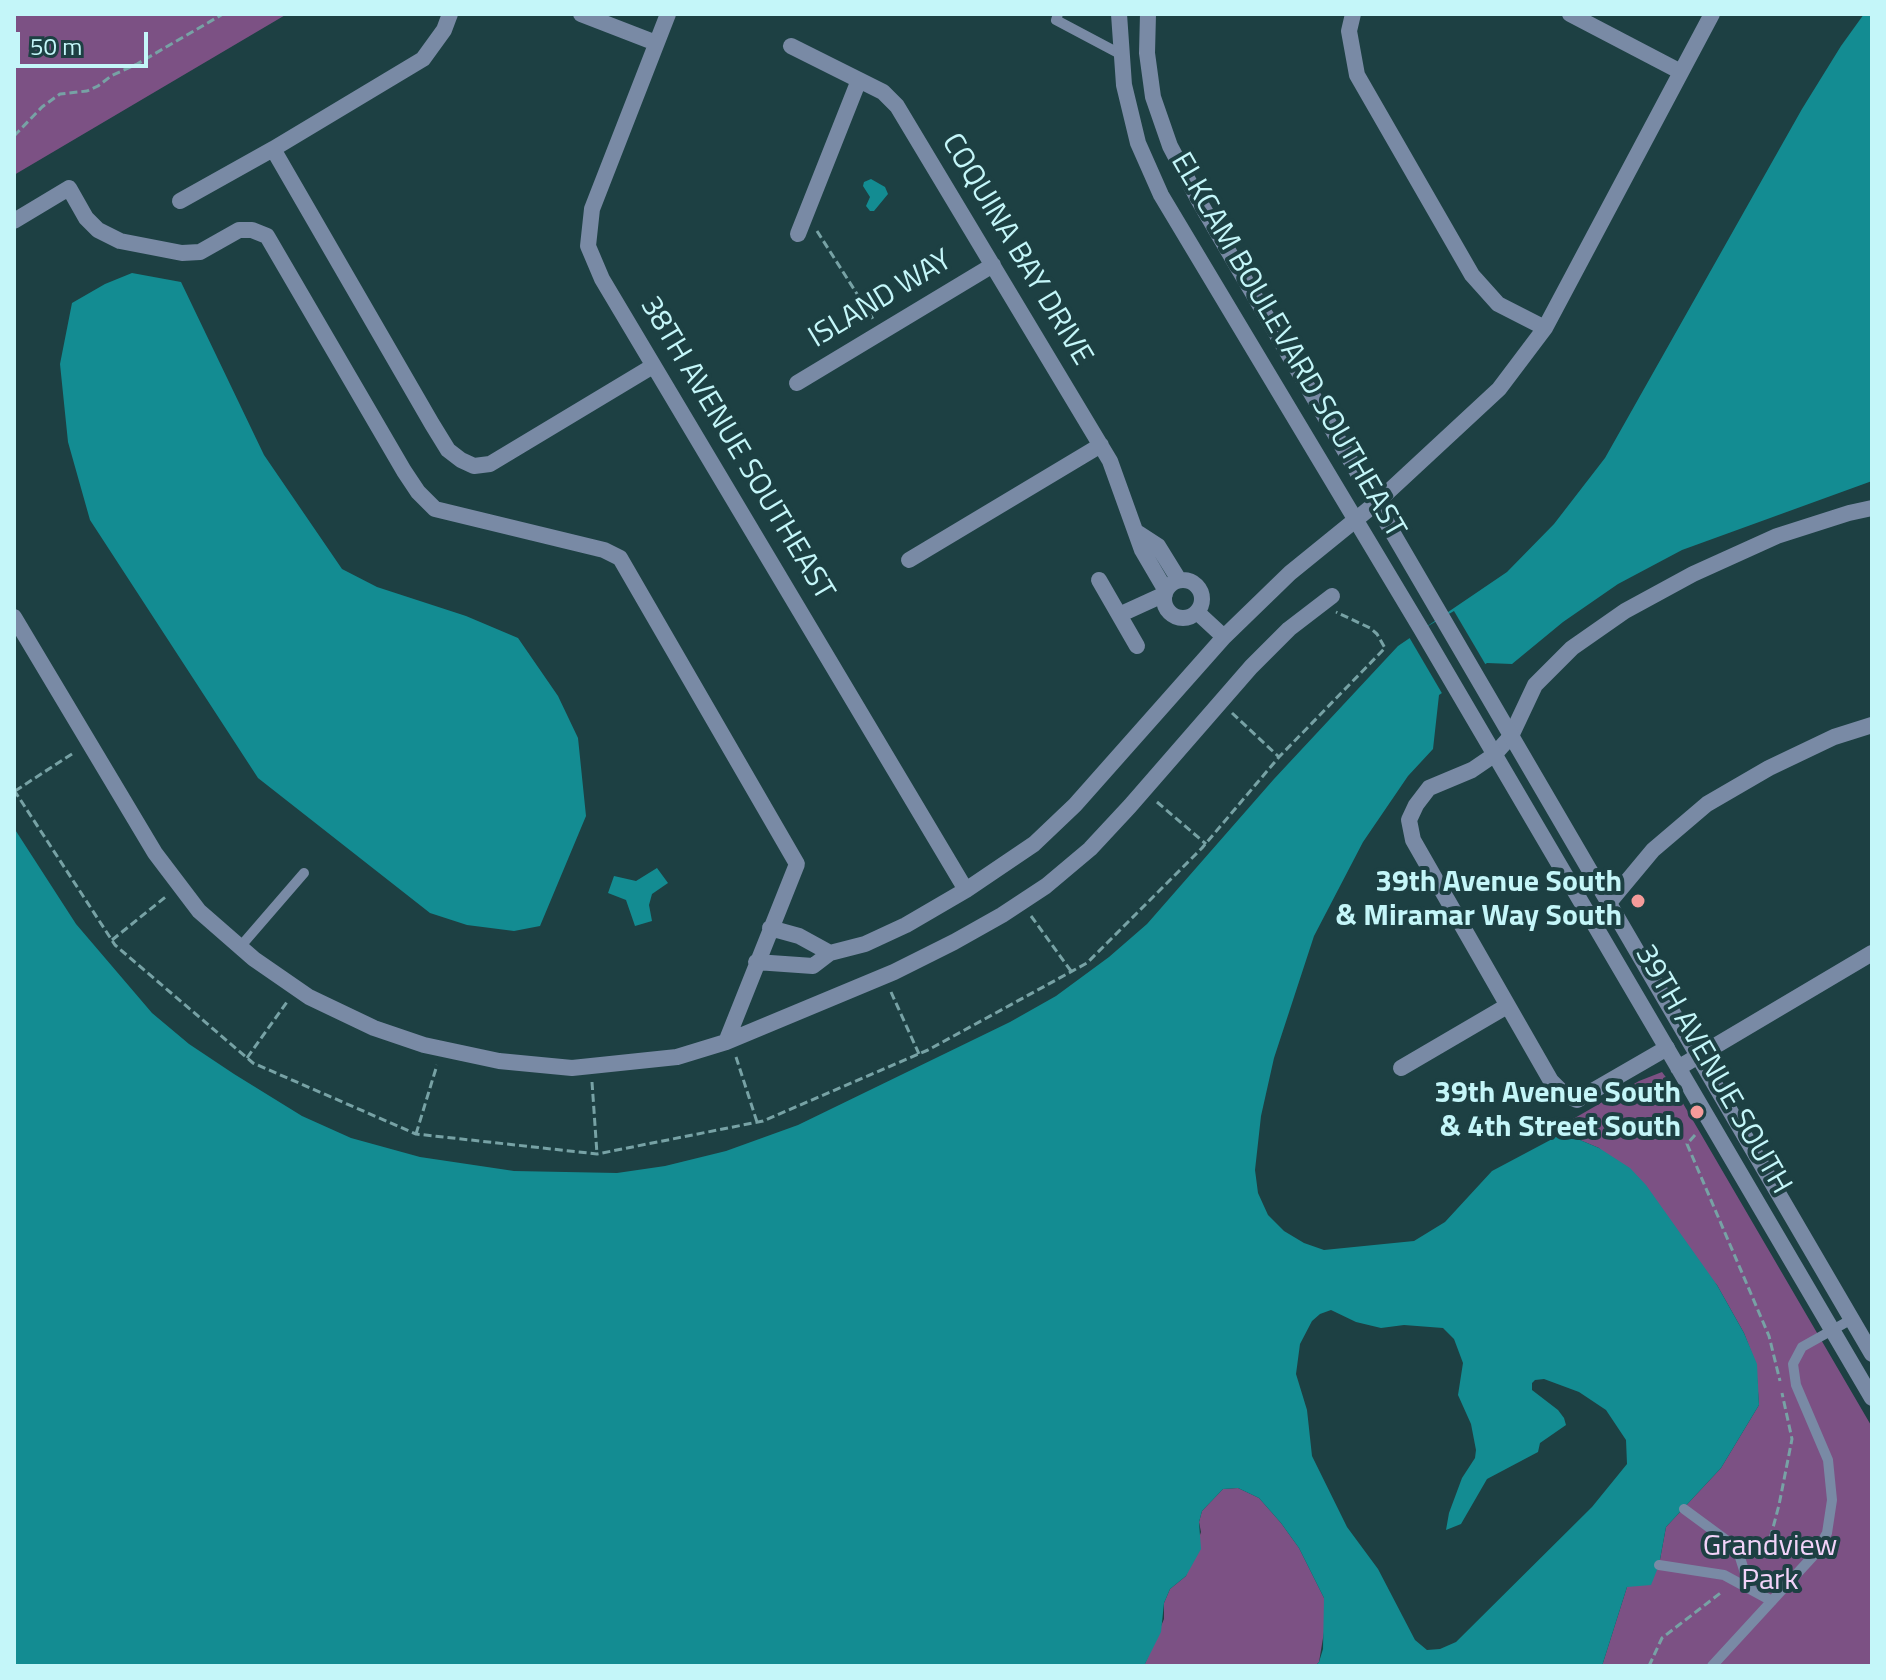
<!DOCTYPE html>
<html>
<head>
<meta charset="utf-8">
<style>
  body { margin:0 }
  #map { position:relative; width:1886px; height:1680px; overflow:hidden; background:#1d4043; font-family:"Titillium Web",sans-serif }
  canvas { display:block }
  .frame { position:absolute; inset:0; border:16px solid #c4f6f9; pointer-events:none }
  .scale { position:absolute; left:16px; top:32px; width:132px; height:36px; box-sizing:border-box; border:4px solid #c4f6f9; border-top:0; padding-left:10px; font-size:24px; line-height:28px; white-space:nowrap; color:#c4f6f9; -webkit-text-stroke:6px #1d4043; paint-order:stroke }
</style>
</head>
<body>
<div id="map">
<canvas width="1886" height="1680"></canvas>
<div class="frame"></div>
<div class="scale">50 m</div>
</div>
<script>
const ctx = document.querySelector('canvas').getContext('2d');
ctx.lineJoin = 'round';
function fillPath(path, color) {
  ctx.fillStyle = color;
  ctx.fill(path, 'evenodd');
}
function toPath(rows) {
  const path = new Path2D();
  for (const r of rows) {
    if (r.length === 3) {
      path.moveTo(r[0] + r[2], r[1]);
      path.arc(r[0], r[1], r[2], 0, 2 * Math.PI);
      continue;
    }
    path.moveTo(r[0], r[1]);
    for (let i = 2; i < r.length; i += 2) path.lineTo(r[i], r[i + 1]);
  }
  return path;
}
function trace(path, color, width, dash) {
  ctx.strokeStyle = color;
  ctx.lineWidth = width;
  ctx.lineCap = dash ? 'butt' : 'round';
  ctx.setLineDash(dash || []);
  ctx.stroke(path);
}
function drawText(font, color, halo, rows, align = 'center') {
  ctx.font = font + ' "Titillium Web",sans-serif';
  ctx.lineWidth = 8;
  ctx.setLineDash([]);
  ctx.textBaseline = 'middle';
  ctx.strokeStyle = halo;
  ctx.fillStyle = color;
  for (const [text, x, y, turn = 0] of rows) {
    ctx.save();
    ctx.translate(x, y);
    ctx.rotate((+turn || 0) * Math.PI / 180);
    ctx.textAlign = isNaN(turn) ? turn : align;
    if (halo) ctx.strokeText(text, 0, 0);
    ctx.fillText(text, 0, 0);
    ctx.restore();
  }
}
fillPath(toPath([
  [14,14,287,14,14,175],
  [1662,1072,1674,1088,1872,1427,1872,1666,1602,1666,1627,1587,1659,1565,1666,1527,1721,1468,1759,1405,1756,1364,1744,1333,1717,1285,1599,1148,1580,1140,1573,1119,1639,1081],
  [1238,1488,1259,1498,1281,1523,1299,1548,1324,1598,1326,1620,1319,1662,1315,1666,1144,1666,1164,1619,1164,1603,1170,1589,1186,1576,1201,1532,1199,1522,1202,1511,1223,1489]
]), '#7c5184');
fillPath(toPath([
  [1864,14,1872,14,1872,481,1682,550,1618,584,1563,622,1512,664,1487,663,1439,695,1433,749,1408,776,1363,842,1314,936,1274,1058,1261,1116,1255,1170,1258,1193,1268,1215,1284,1231,1304,1243,1324,1250,1414,1241,1445,1222,1492,1171,1556,1137,1580,1140,1599,1148,1630,1168,1646,1185,1717,1285,1744,1333,1757,1364,1759,1405,1721,1468,1666,1527,1659,1565,1651,1585,1627,1587,1602,1666,1315,1666,1319,1662,1323,1649,1324,1598,1299,1548,1281,1523,1259,1498,1238,1488,1223,1489,1202,1511,1199,1522,1201,1549,1186,1576,1170,1589,1164,1603,1161,1632,1144,1666,14,1666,14,828,76,924,152,1013,189,1044,234,1074,302,1116,351,1138,420,1157,514,1171,617,1173,665,1166,726,1151,798,1125,1010,1022,1056,996,1109,957,1147,924,1274,779,1398,646,1507,572,1554,524,1605,458,1802,109,1841,46],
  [1331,1310,1356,1322,1381,1328,1404,1325,1443,1328,1454,1339,1463,1363,1458,1395,1471,1424,1476,1450,1475,1458,1462,1478,1449,1513,1446,1530,1461,1524,1487,1479,1538,1452,1540,1443,1566,1425,1564,1418,1558,1410,1532,1390,1532,1383,1535,1380,1544,1379,1579,1392,1606,1410,1626,1440,1627,1464,1592,1507,1456,1642,1440,1649,1427,1650,1415,1640,1378,1569,1347,1527,1312,1456,1307,1410,1296,1374,1300,1344,1312,1321,1320,1314],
  [871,179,885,187,888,194,874,211,870,211,866,206,870,197,863,186,864,182],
  [132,273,181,282,264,455,342,569,377,587,466,616,518,638,558,696,578,738,586,816,540,926,514,931,467,925,430,913,258,778,90,520,68,442,60,364,72,303,105,284],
  [657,868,668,883,652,894,649,905,652,921,635,926,626,900,608,893,614,876,636,881]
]), '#138c92');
fillPath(toPath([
  [1454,611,1487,667,1443,695,1409,637]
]), '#1d4043');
trace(toPath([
  [14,136,42,107,60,94,87,91,98,86,111,76,137,64,223,14],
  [817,231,873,319],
  [1232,713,1279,757],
  [14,790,115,945,253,1063,416,1134,597,1154,763,1121,928,1050,1087,963,1202,848,1279,757,1385,648,1377,634,1370,628,1336,612],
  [15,791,75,752],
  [1157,802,1206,844],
  [1031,916,1071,971],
  [112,940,168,895],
  [891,992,919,1054],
  [736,1057,757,1122],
  [247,1058,287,1002],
  [592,1082,597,1154],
  [416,1134,437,1065],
  [1695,1135,1687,1144,1769,1336,1780,1381],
  [1756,1557,1770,1539,1779,1505,1792,1439,1782,1393],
  [1649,1666,1662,1638,1723,1591]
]), '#77a2a5', 3, [8, 4]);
trace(toPath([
  [1058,14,1056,20,1122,55],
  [240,947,304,873],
  [1684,1509,1737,1548,1750,1589],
  [1659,1565,1724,1575,1772,1601],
  [1712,1666,1815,1554,1827,1533,1832,1500,1828,1460,1796,1385,1793,1364,1802,1347,1852,1319]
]), '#798aa5', 10);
trace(toPath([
  [581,14,656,43],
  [668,14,592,209,588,246,602,279,966,890],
  [1353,14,1349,31,1357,75,1472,275,1498,304,1545,328],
  [1570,14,1681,72],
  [791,46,883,92,897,106,1110,461,1142,550,1166,591],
  [273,149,432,424,448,450,461,460,474,466,490,464,653,366],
  [180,201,273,149,423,59,444,30,450,14],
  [14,221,69,188,86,218,98,230,120,241,182,253,200,252,239,230,252,230,267,236,404,471,418,492,435,509,604,550,620,558,797,864,726,1042],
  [798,234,859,80],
  [797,383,993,265],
  [1138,533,1158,546,1179,580],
  [909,560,1101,445],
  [1099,580,1137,646],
  [1183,599,19],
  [1197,612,1224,637],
  [1119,615,1165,594],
  [14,617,155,853,199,911,254,959,309,997,374,1028,424,1045,499,1061,572,1068,677,1057,726,1042,894,972,954,942,1002,915,1046,886,1090,849,1130,806,1251,667,1289,629,1332,596],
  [1593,922,1653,850,1707,804,1769,768,1834,737,1872,725],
  [770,928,799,936,830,953],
  [756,962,813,966,830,953,865,944,906,925,966,890,1034,844,1075,805,1224,637,1290,573,1375,504,1499,389,1545,328,1712,14],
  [1667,1048,1577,1100,1564,1094,1551,1081,1413,840,1409,820,1416,805,1429,788,1472,770,1494,755,1511,736,1535,685,1572,648,1625,611,1693,574,1777,536,1849,513,1872,508],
  [1401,1068,1507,1006]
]), '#798aa5', 16);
trace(toPath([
  [1119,14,1124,85,1138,143,1161,195,1421,629,1872,1398],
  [1148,14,1147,53,1153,97,1170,146,1199,201,1872,1354],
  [1678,1068,1872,953]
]), '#798aa5', 16);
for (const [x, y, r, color] of [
  [1638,901,8,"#f59b9a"],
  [1697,1112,8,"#f59b9a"]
]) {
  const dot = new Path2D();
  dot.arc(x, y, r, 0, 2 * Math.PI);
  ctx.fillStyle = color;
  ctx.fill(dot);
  trace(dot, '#1d4043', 3);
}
drawText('30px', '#c4f6f9', '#1d4043', [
  ["COQUINA BAY DRIVE",1016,250,59],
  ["ISLAND WAY",881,300,-31],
  ["ELKCAM BOULEVARD SOUTHEAST",1287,346,60],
  ["38TH AVENUE SOUTHEAST",736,449,59],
  ["39TH AVENUE SOUTH",1712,1070,60]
]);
drawText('bold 30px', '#c4f6f9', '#1d4043', [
  ["39th Avenue South",1622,884],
  ["& Miramar Way South",1622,918],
  ["39th Avenue South",1681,1095],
  ["& 4th Street South",1681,1129]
], 'right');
drawText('30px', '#f2d3f9', '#1d4043', [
  ["Grandview",1770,1548],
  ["Park",1770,1582]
]);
</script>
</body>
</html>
